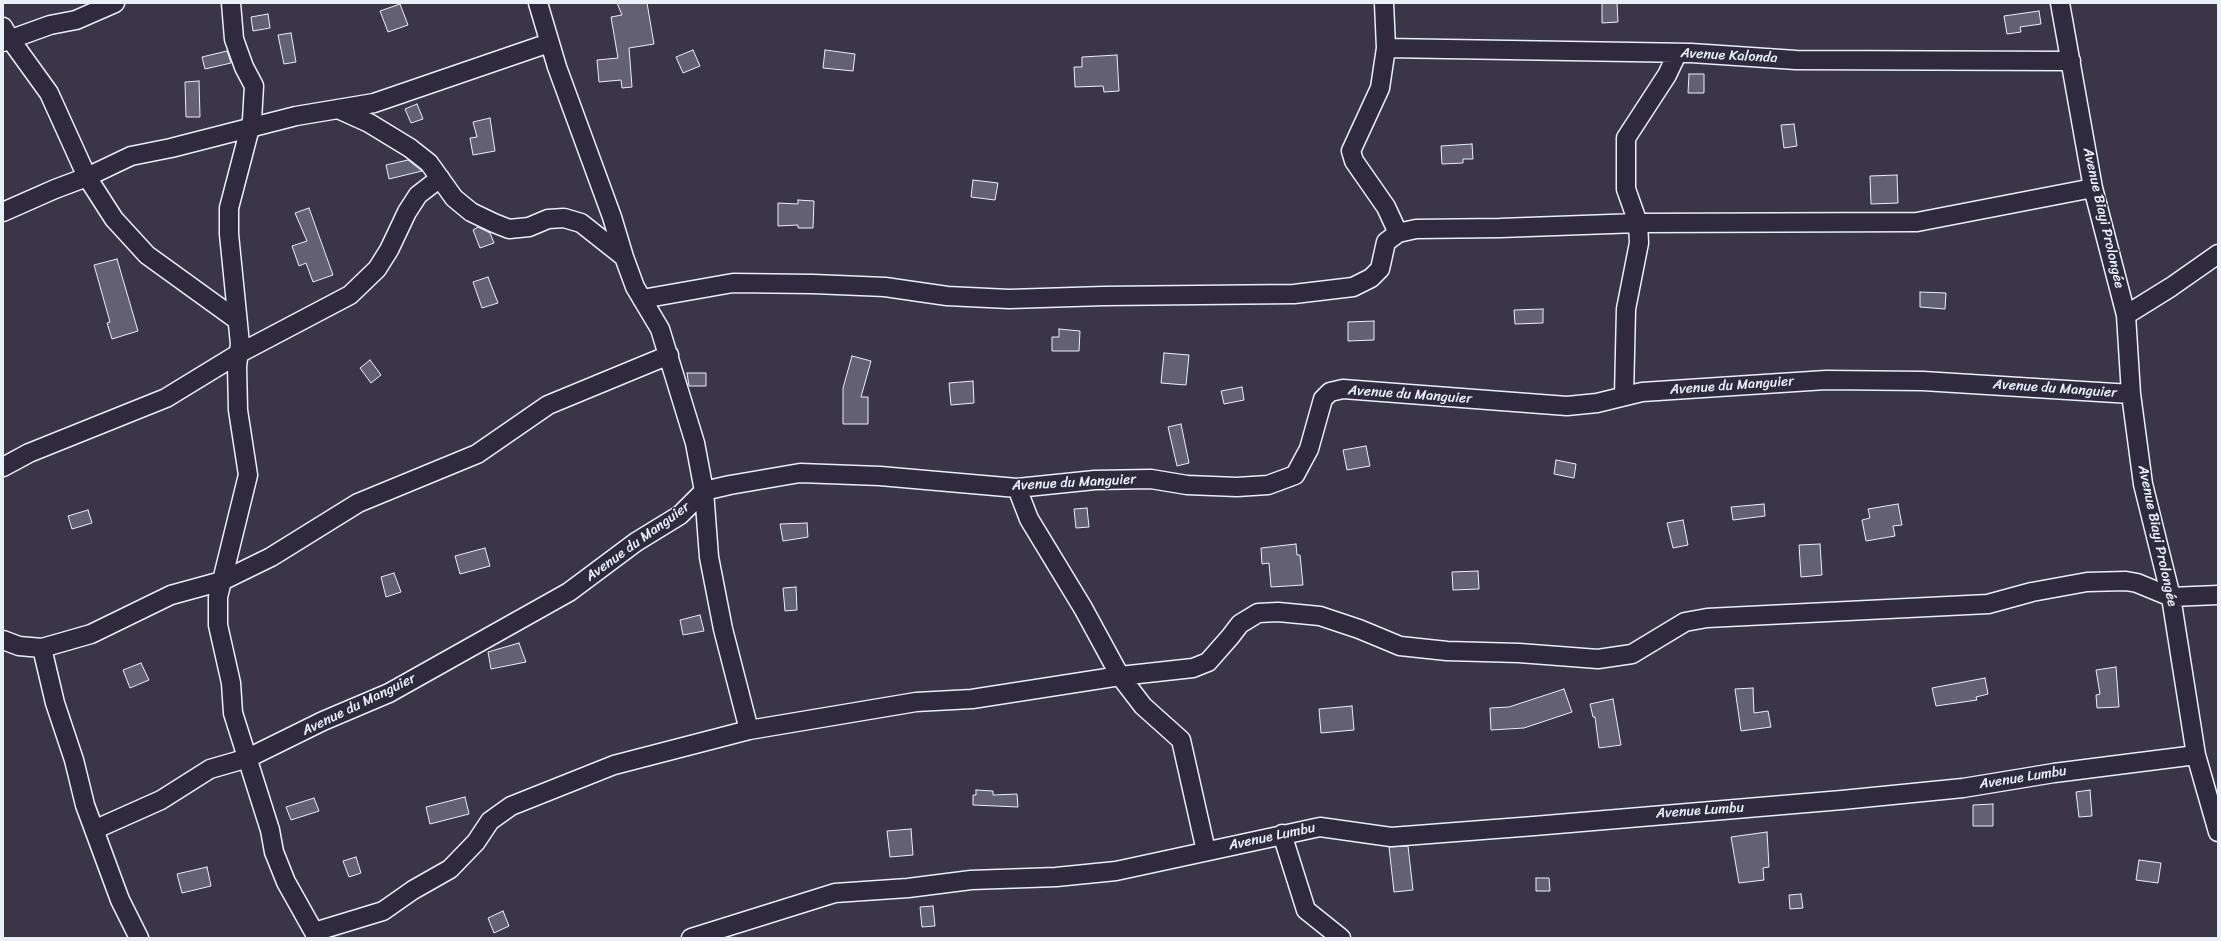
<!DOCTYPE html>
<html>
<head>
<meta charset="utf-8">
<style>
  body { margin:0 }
  #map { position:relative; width:2221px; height:941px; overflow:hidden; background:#3a3648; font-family:Sriracha,sans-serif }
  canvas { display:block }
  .frame { position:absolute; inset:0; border:4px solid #e8f1f8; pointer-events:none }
</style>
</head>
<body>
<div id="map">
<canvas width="2221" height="941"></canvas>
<div class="frame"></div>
</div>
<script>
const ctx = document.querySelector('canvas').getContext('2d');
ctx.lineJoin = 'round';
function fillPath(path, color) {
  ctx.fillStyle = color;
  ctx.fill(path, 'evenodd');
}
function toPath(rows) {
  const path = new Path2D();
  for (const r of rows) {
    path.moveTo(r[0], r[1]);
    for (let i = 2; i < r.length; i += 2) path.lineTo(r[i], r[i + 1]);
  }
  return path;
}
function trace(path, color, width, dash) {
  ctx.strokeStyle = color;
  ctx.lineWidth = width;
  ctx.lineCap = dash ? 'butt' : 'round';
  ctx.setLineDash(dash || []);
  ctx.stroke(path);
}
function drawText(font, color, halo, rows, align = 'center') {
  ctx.font = font + ' Sriracha,sans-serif';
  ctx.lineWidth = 3;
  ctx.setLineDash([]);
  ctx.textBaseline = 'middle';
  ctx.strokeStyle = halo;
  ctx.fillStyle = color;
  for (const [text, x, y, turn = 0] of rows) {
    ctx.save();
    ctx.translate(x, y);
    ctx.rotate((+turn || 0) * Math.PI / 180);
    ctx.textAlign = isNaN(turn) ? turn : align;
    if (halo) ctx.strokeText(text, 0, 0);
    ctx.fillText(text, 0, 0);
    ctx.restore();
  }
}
const building = toPath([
  [617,3,647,3,654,44,629,48,632,87,622,88,621,80,599,82,597,60,618,58,611,17,622,15,617,3],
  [1602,3,1617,3,1618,22,1602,23,1602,3],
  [400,4,408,25,388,32,380,11,400,4],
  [2039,11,2041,24,2020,27,2021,32,2007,34,2004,16,2039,11],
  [268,14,270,28,253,31,251,17,268,14],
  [291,33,296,62,284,64,278,35,291,33],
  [693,50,700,66,683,73,676,57,693,50],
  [825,50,855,54,853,71,823,68,825,50],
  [227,51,231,63,205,69,202,57,227,51],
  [1117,55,1119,91,1104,92,1103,86,1075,87,1074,67,1082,67,1082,57,1117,55],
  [1689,74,1704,74,1704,93,1688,93,1689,74],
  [199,81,200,117,186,117,185,82,199,81],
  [417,104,423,119,411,123,405,109,417,104],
  [490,118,495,151,473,155,470,138,477,137,473,122,490,118],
  [1794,124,1797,146,1784,148,1781,125,1794,124],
  [1472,144,1473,159,1463,159,1463,163,1442,164,1441,146,1472,144],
  [408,160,422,171,389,179,386,165,408,160],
  [1897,175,1898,203,1871,204,1870,176,1897,175],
  [973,180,998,183,995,200,971,197,973,180],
  [798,200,814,201,813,228,798,228,798,225,778,226,778,203,798,204,798,200],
  [309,208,333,275,313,282,306,263,299,266,292,246,307,241,295,213,309,208],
  [478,227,490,233,494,243,480,248,473,230,478,227],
  [117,259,138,331,112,339,107,323,110,322,94,265,117,259],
  [488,277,498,303,482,308,473,282,488,277],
  [1920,292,1946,293,1945,309,1920,307,1920,292],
  [1543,309,1543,323,1515,324,1514,310,1543,309],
  [1374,321,1374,340,1348,341,1348,322,1374,321],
  [1059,329,1080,331,1079,351,1052,351,1052,337,1059,337,1059,329],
  [1164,353,1189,355,1186,385,1161,383,1164,353],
  [852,356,871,361,861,397,868,397,868,424,843,424,843,388,852,356],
  [370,360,381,375,371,383,360,368,370,360],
  [687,373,706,373,706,386,689,386,687,373],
  [973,381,974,403,951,405,949,383,973,381],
  [1242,387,1244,400,1224,404,1221,391,1242,387],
  [1181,424,1189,463,1177,466,1168,427,1181,424],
  [1366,446,1370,466,1347,470,1343,450,1366,446],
  [1556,460,1576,464,1574,478,1554,474,1556,460],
  [1764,504,1765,516,1733,520,1731,507,1764,504],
  [1898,504,1902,525,1893,526,1895,536,1866,541,1862,520,1870,518,1868,509,1898,504],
  [1087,508,1089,527,1076,528,1074,509,1087,508],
  [88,510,92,523,72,529,68,516,88,510],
  [1683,520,1688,545,1673,548,1667,523,1683,520],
  [807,523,808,537,783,541,780,524,807,523],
  [1296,544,1297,555,1300,555,1303,585,1271,587,1269,563,1262,564,1261,548,1296,544],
  [1820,544,1822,575,1801,577,1799,545,1820,544],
  [485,548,490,566,460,574,455,556,485,548],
  [1478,571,1479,589,1453,590,1452,572,1478,571],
  [394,573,401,592,386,597,381,577,394,573],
  [796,587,797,610,785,611,783,588,796,587],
  [700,615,704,631,683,635,680,620,700,615],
  [519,643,526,662,491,669,488,652,519,643],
  [141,663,149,680,130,688,123,670,141,663],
  [2116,667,2119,707,2097,708,2096,695,2100,694,2096,670,2116,667],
  [1985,678,1988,694,1976,697,1977,700,1936,706,1932,688,1985,678],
  [1753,688,1754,713,1768,711,1771,727,1741,731,1735,689,1753,688],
  [1564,689,1572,712,1524,728,1491,730,1490,708,1509,707,1564,689],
  [1613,699,1621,745,1599,748,1595,717,1593,717,1590,704,1613,699],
  [1352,706,1354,730,1321,733,1319,709,1352,706],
  [976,790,993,791,993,795,1017,794,1018,807,973,805,973,795,976,795,976,790],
  [2090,790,2092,816,2079,817,2076,792,2090,790],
  [465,797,469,814,430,824,426,807,465,797],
  [314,798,319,811,291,820,286,807,314,798],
  [1993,804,1993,826,1973,826,1973,805,1993,804],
  [911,829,913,855,890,857,887,831,911,829],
  [1767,832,1769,867,1763,868,1764,880,1739,883,1731,837,1767,832],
  [1408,846,1413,890,1394,892,1389,847,1408,846],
  [356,857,361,873,349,877,343,861,356,857],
  [2139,860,2161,863,2158,883,2136,880,2139,860],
  [207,867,211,886,182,893,177,874,207,867],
  [1536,878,1549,878,1550,891,1536,891,1536,878],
  [1801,894,1803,908,1790,909,1789,895,1801,894],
  [933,906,935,926,922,927,920,907,933,906],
  [503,911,509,926,494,933,488,918,503,911]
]);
fillPath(building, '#636171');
trace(building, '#e8f1f8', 1);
const minor = toPath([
  [231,3,234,39,244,67,254,86,252,120,229,208,229,234,240,344,237,366,238,410,248,475,218,597,218,625,231,683,233,713,270,830,274,852,286,882,314,932,316,938],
  [538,3,557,67,612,217,624,257],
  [1384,3,1386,48,1380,88,1351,151,1354,161,1386,207,1398,233],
  [2060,3,2093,188,2126,315,2131,394,2143,484,2171,597,2196,755,2218,832],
  [3,27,10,39,49,93,87,177,114,219,147,255,237,320],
  [3,42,50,25,76,20,115,3],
  [1386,48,1691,53,1796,60,2071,61],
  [338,109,369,123,410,148,429,163,454,198,471,212,494,223,509,229,529,227,548,219,564,218,581,223,624,257,635,287,660,329,695,443,704,491,709,557,723,629,749,730],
  [3,212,55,189,87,177,131,156,171,148,296,116,374,103,549,43],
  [642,299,733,283,813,284,885,287,947,296,1009,299,1104,296,1294,294,1353,287,1371,278,1380,269,1386,242,1398,233,1416,229,1500,228,1638,223,1917,222,2093,188],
  [2126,315,2171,287,2218,254],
  [1624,396,1626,309,1639,243,1638,223,1626,189,1626,138,1667,75,1677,54],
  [3,467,29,453,166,398,238,354,350,295,377,269,389,250,407,212,418,195,440,178],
  [1017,488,1029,519,1083,608,1120,676,1143,706,1181,740,1206,851],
  [3,640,19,646,42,648,91,634,171,595,222,581,271,557,358,503,477,454,548,405,669,355],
  [42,648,55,703,74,760,85,805,120,900,139,938],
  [96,829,161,800,210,769,248,758,323,721,389,693,569,592,636,542,680,515,704,491,730,485,800,473,880,476,1017,488,1095,480,1151,479,1187,485,1237,487,1268,485,1295,475,1309,449,1323,399,1330,392,1343,389,1567,406,1597,403,1642,392,1826,380,1923,381,2131,394],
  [1282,834,1306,910,1341,938],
  [314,932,383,911,413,890,450,869,476,842,490,821,511,806,614,765,749,730,916,702,972,699,1120,676,1193,668,1208,662,1230,637,1240,624,1258,613,1278,612,1320,616,1359,629,1400,646,1447,651,1519,653,1598,659,1632,654,1685,622,1707,618,1988,604,2032,592,2087,582,2126,581,2137,583,2171,597,2218,595],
  [691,938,835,893,908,888,971,880,1056,877,1116,871,1320,827,1391,837,1534,826,1842,800,1963,788,2054,773,2196,755]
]);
trace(minor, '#e8f1f8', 21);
trace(minor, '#2f2a3d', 18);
drawText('14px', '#e8f1f8', '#2f2a3d', [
  ["Avenue Kalonda",1729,56,3],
  ["Avenue Biayi Prolongée",2103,218,77],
  ["Avenue du Manguier",1732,386,-4],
  ["Avenue du Manguier",2055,389,4],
  ["Avenue du Manguier",1410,395,4],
  ["Avenue du Manguier",1074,483,-3],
  ["Avenue Biayi Prolongée",2157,536,78],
  ["Avenue du Manguier",638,542,-36],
  ["Avenue du Manguier",359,705,-26],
  ["Avenue Lumbu",2023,778,-9],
  ["Avenue Lumbu",1700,811,-4],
  ["Avenue Lumbu",1272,837,-12]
]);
</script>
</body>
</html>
